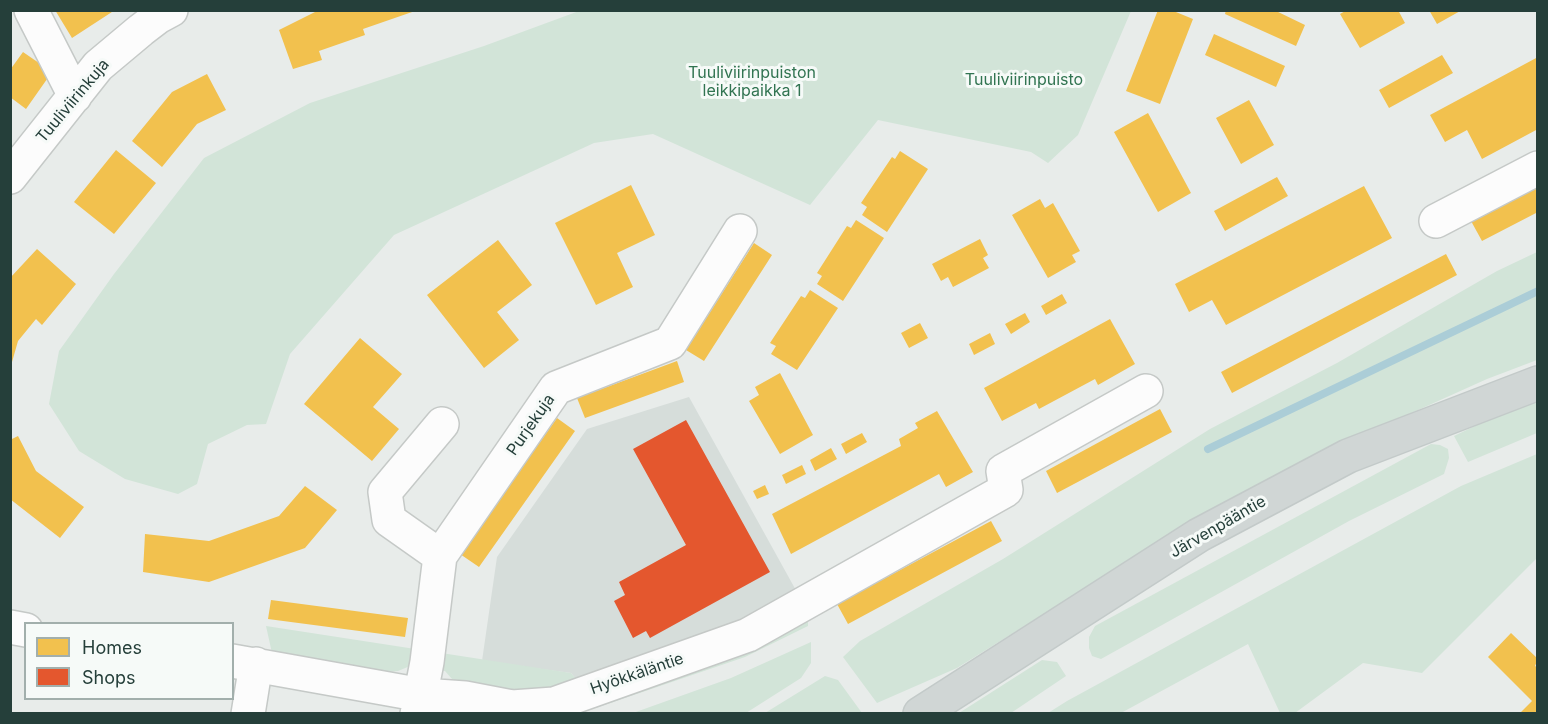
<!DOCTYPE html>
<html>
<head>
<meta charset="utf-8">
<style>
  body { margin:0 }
  #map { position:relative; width:1548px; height:724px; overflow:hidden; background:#e8ecea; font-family:Inter,sans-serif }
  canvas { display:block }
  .frame { position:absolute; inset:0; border:12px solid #253f3a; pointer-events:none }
  .legend { position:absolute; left:24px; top:622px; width:210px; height:78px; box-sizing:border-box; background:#f6faf8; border:2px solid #a2afac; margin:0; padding:8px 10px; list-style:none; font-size:18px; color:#253f3a }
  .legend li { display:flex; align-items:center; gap:12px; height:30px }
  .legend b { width:30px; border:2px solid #a2afac }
</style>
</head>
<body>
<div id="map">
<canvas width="1548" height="724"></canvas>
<div class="frame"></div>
<ul class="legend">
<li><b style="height:16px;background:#f2c14e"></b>Homes</li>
<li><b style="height:16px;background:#e4572e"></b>Shops</li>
</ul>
</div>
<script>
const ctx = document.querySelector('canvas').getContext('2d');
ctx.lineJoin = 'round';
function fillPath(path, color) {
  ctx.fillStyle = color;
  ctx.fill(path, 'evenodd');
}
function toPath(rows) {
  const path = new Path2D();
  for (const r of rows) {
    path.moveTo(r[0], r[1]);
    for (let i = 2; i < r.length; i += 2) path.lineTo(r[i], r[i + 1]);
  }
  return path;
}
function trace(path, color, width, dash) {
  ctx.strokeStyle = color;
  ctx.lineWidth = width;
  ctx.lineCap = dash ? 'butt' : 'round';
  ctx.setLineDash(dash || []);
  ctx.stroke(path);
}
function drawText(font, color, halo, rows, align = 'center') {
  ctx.font = font + ' Inter,sans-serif';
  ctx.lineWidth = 6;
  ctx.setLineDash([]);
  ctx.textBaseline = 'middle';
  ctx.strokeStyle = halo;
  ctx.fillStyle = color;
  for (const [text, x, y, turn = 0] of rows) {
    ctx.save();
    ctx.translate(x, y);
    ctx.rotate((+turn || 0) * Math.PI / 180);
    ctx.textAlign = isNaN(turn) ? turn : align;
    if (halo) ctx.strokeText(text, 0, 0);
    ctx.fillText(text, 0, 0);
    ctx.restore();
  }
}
fillPath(toPath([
  [689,397,798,594,755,618,577,680,571,673,482,661,497,557,587,429]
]), '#d6ddda');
fillPath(toPath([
  [579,11,1131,11,1078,135,1048,163,1031,152,878,120,810,205,653,134,594,143,394,235,290,354,266,424,247,425,208,444,197,484,178,494,125,479,79,451,49,404,59,351,114,274,204,158,310,103,484,46],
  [1537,252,1537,360,1487,379,1327,451,1156,544,957,668,877,703,843,657,860,641,1003,559,1210,429,1337,363,1497,271],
  [1537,400,1537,433,1468,462,1454,436,1496,416],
  [1431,444,1440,445,1448,449,1449,458,1444,474,1349,521,1101,659,1092,656,1089,648,1089,637,1095,626],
  [1537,454,1537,558,1422,673,1363,663,1295,713,1280,713,1248,644,1121,713,1048,713,1067,701,1461,486],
  [804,619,808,621,808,626,745,657,581,713,562,714],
  [266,626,571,673,577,680,547,691,528,694,460,683,452,679,445,671,410,666,398,671,380,673,272,653],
  [811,642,811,663,801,678,746,713,633,713,731,678],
  [1042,660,1057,662,1066,676,1011,713,959,713],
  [825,676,838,680,862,713,765,713]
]), '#d2e4d8');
fillPath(toPath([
  [55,10,115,10,72,38],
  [319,10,415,10,415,11,363,29,365,35,319,51,322,60,293,69,279,30],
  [1158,10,1171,10,1193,19,1160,104,1126,91],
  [1226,10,1274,10,1305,25,1296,46,1225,14],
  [1347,10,1398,10,1405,23,1360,48,1340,14],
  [1429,10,1462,10,1437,24],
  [1214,34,1285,66,1276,87,1205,55],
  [23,52,52,72,26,109,10,97,10,70],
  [1442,55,1453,73,1389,108,1379,90],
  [1538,57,1538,129,1482,159,1467,130,1445,142,1430,115],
  [207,74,226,110,197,124,162,167,132,141,172,92],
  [1249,100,1274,145,1241,164,1216,118],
  [1148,113,1191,193,1158,212,1114,132],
  [116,150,156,183,114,234,74,202],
  [900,151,928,169,887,232,862,215,867,207,861,203,892,157,895,159],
  [1277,177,1288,196,1225,231,1214,211],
  [631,185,655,235,617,253,633,287,596,305,555,223],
  [1364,186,1392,238,1226,325,1212,300,1189,312,1175,284],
  [1538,186,1538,212,1482,241,1471,221],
  [1040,199,1045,208,1053,203,1080,251,1072,255,1076,262,1048,278,1012,215],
  [856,220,884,238,843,301,817,284,822,276,817,273,847,226,851,228],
  [980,239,988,255,983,258,989,268,953,287,948,277,941,281,932,264],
  [498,240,532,285,497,312,519,340,484,368,427,295],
  [754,243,772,255,704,361,686,350],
  [37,249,76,284,42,325,36,319,18,341,10,369,10,278],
  [1446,254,1457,275,1232,393,1221,372],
  [810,290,838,308,797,370,771,354,776,346,770,343,801,296,805,298],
  [1062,294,1067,303,1046,315,1041,306],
  [1025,313,1030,322,1011,334,1005,324],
  [1110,319,1135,364,1098,385,1095,379,1039,409,1036,403,1002,421,984,388],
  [920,323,928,338,909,348,901,333],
  [990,333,995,344,974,355,969,344],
  [360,338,402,374,373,407,399,429,372,461,304,404],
  [677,361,684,382,585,418,577,398],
  [780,373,813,435,780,454,749,401,759,395,755,387],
  [1160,409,1172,432,1057,493,1046,471],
  [937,411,973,472,946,487,939,474,791,554,772,514,901,446,899,439,918,428,915,423],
  [557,418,575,431,479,567,460,554],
  [862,433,867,442,846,454,841,444],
  [18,436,36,471,84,507,60,538,10,499,10,440],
  [831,448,837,459,815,471,810,460],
  [802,465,806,474,786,484,782,475],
  [765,485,769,494,757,499,753,491],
  [305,486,337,510,305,548,209,582,143,572,145,534,209,541,279,516],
  [991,521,1002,541,848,624,837,604],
  [271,600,408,618,405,637,268,619],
  [1511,633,1538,659,1535,666,1538,668,1538,714,1519,714,1532,701,1488,657]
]), '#f2c14e');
fillPath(toPath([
  [686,420,770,572,650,638,646,631,633,638,614,601,625,595,619,582,686,545,633,449]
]), '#e4572e');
trace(toPath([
  [1208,449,1538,291]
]), '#abcdd7', 8);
const minor = toPath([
  [31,10,75,96],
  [10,177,98,66,141,30,158,17,171,10],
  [1436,221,1538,168],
  [440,556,389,520,385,492,442,424],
  [10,627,26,630],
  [232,661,422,695,465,698,512,707,554,704,748,635,1006,490,1003,471,1146,391],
  [248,714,256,664],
  [417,714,427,662,440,556,556,388,670,343,740,231]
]);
const major = toPath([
  [920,714,1199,535,1348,456,1538,383]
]);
trace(minor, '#c5c9c7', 36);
trace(major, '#c3cac9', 36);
trace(minor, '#fcfcfc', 33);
trace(major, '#d0d6d5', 33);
drawText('16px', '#317451', '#f6faf8', [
  ["Tuuliviirinpuiston",752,73],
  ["leikkipaikka 1",752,91],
  ["Tuuliviirinpuisto",1024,80]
]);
drawText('16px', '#253f3a', '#f6faf8', [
  ["Tuuliviirinkuja",73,101,-50],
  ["Purjekuja",531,425,-55],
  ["Järvenpääntie",1218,527,-30],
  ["Hyökkäläntie",637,674,-19]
]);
</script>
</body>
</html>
